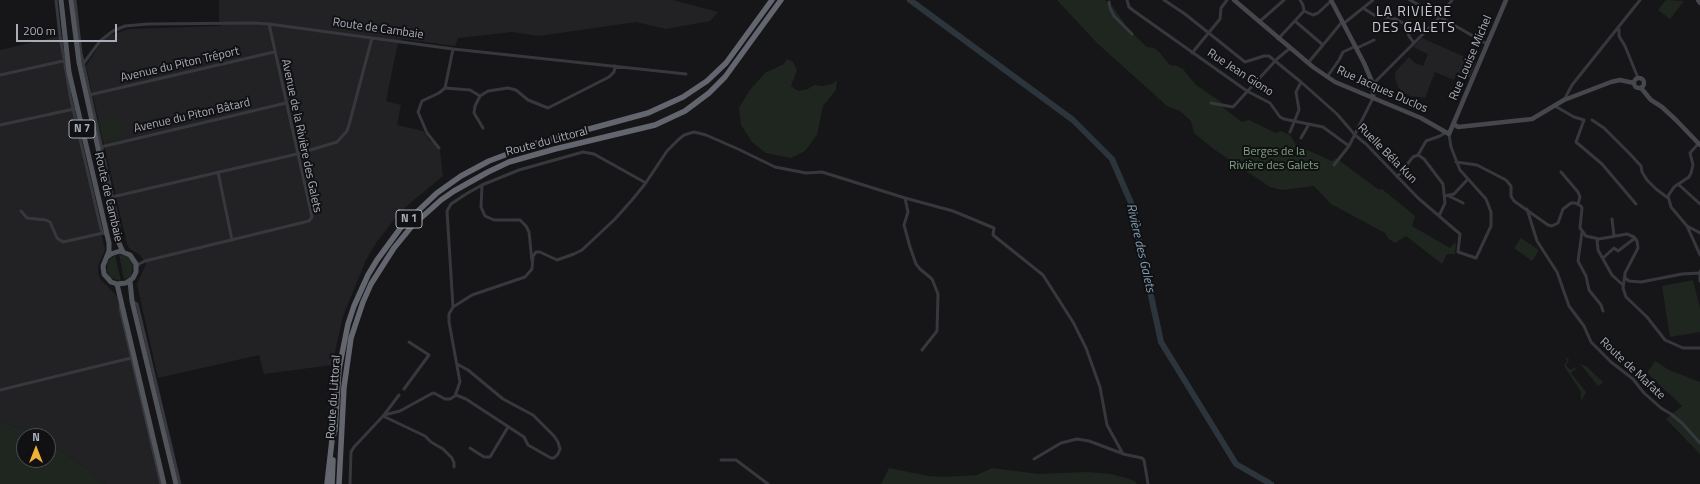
<!DOCTYPE html>
<html>
<head>
<meta charset="utf-8">
<style>
  body { margin:0 }
  #map { position:relative; width:1700px; height:484px; overflow:hidden; background:#161618; font-family:"Titillium Web",sans-serif }
  canvas { display:block }
  .north { position:absolute; left:16px; top:428px; width:40px; height:40px; box-sizing:border-box; background:#111113; border:1px solid #4d4f55; border-radius:50%; rotate:0deg; font-size:11px; font-weight:700; line-height:16px; text-align:center; color:#a8adb8 }
  .north::after { content:''; display:block; margin:auto; width:14px; height:18px; background:#f2b134; clip-path:polygon(50% 0,100% 100%,50% 72%,0 100%) }
  .scale { position:absolute; left:16px; top:24px; width:101px; height:18px; box-sizing:border-box; border:2px solid #a8adb8; border-top:0; padding-left:5px; font-size:12px; line-height:14px; white-space:nowrap; color:#a8adb8; -webkit-text-stroke:3px #111113; paint-order:stroke }
</style>
</head>
<body>
<div id="map">
<canvas width="1700" height="484"></canvas>
<div class="north">N</div>
<div class="scale">200 m</div>
</div>
<script>
const ctx = document.querySelector('canvas').getContext('2d');
ctx.lineJoin = 'round';
function fillPath(path, color) {
  ctx.fillStyle = color;
  ctx.fill(path, 'evenodd');
}
function toPath(rows) {
  const path = new Path2D();
  for (const r of rows) {
    if (r.length === 3) {
      path.moveTo(r[0] + r[2], r[1]);
      path.arc(r[0], r[1], r[2], 0, 2 * Math.PI);
      continue;
    }
    path.moveTo(r[0], r[1]);
    for (let i = 2; i < r.length; i += 2) path.lineTo(r[i], r[i + 1]);
  }
  return path;
}
function trace(path, color, width, dash) {
  ctx.strokeStyle = color;
  ctx.lineWidth = width;
  ctx.lineCap = dash ? 'butt' : 'round';
  ctx.setLineDash(dash || []);
  ctx.stroke(path);
}
function drawText(font, color, halo, rows, align = 'center') {
  ctx.font = font + ' "Titillium Web",sans-serif';
  ctx.lineWidth = 4;
  ctx.setLineDash([]);
  ctx.textBaseline = 'middle';
  ctx.strokeStyle = halo;
  ctx.fillStyle = color;
  for (const [text, x, y, turn = 0] of rows) {
    ctx.save();
    ctx.translate(x, y);
    ctx.rotate((+turn || 0) * Math.PI / 180);
    ctx.textAlign = isNaN(turn) ? turn : align;
    if (halo) ctx.strokeText(text, 0, 0);
    ctx.fillText(text, 0, 0);
    ctx.restore();
  }
}
fillPath(toPath([
  [219,0,673,0,718,12,710,21,666,29,636,22,539,36,512,32,458,38,455,46,402,39,397,47,386,101,401,105,397,125,423,131,430,141,433,142,440,151,443,176,409,204,393,221,376,243,366,260,343,316,332,365,264,374,259,355,158,378,137,284,146,264,140,255,129,248,127,244,86,66,102,41,111,35,129,29,221,26,219,20],
  [60,36,63,61,105,250,98,266,98,273,101,280,118,297,161,484,105,484,89,470,48,442,48,436,37,436,31,432,0,422,0,50],
  [1422,38,1476,62,1470,78,1457,72,1454,80,1435,72,1425,98,1410,96,1403,92,1398,87,1395,78,1396,71,1409,57,1415,63,1423,66,1428,54,1413,47]
]), '#222225');
fillPath(toPath([
  [1057,0,1105,0,1113,7,1129,30,1147,47,1154,48,1158,51,1170,65,1177,66,1183,69,1196,85,1221,102,1221,106,1242,122,1249,120,1276,133,1281,131,1290,135,1296,145,1332,161,1336,158,1379,190,1382,189,1415,216,1412,226,1450,248,1456,242,1455,254,1447,254,1442,264,1406,236,1395,243,1388,238,1385,233,1331,204,1314,186,1282,190,1270,187,1215,150,1194,133,1191,121,1180,111,1167,106,1097,43],
  [1666,0,1684,1,1670,19,1658,10],
  [787,59,793,62,797,70,791,86,798,91,808,89,814,85,823,86,832,84,837,80,836,90,823,106,817,135,805,151,791,158,766,153,752,142,741,125,739,108,749,91,765,73,784,64],
  [118,116,122,137,103,141,98,120],
  [1521,238,1539,250,1532,261,1514,248],
  [119,254,128,257,133,266,131,276,124,280],
  [115,255,121,281,111,278,107,271,108,261],
  [1693,280,1700,308,1700,332,1670,337,1662,286],
  [1566,357,1569,359,1566,366,1571,370,1575,367,1576,369,1571,373,1586,392,1581,402,1581,392,1564,366,1567,361],
  [1655,361,1669,370,1700,382,1700,454,1666,419,1682,406,1647,373],
  [1578,364,1579,364,1586,366,1603,382,1598,386,1581,365],
  [0,422,31,432,37,436,24,436,24,460,48,460,48,442,89,470,105,484,0,484],
  [889,468,928,476,944,477,977,475,992,468,1039,474,1087,472,1111,474,1126,478,1135,481,1137,484,881,484]
]), '#1e261f');
trace(toPath([
  [910,0,1073,120,1112,159,1131,203,1161,342,1236,464,1271,484]
]), '#2c353c', 6);
trace(toPath([
  [56,0,60,36,71,100,101,229,103,233,107,235],
  [75,0,81,53,119,226,117,230],
  [1127,0,1129,7,1134,11,1247,91,1270,103,1280,117,1284,119,1323,127,1349,146],
  [1164,0,1185,14,1245,62,1264,56,1269,56,1301,82,1337,114,1355,135,1366,144,1418,198,1460,234,1458,252,1476,258,1491,226,1491,212,1486,199,1460,170,1451,147,1449,134],
  [1300,0,1303,5,1304,11],
  [1410,0,1487,44],
  [1109,2,1110,8,1114,16,1132,34],
  [1363,8,1374,15,1396,19,1406,25,1409,36,1414,43],
  [1304,11,1313,15,1318,13,1331,1],
  [1295,21,1323,45],
  [1259,22,1284,0],
  [1343,24,1373,0],
  [1619,29,1619,36,1625,46,1638,78],
  [1278,39,1304,11],
  [1357,48,1374,40],
  [1192,53,1220,19,1221,8,1227,0],
  [1308,63,1342,22],
  [83,64,100,41,113,31,125,26,148,24,254,23,269,24,453,49,686,74],
  [0,75,63,61],
  [1327,77,1339,60,1343,52,1356,46],
  [1373,84,1440,17,1452,0],
  [445,88,470,90,480,96,488,91,508,88,516,90,528,100,548,108,609,77,614,72,615,66],
  [89,95,274,52],
  [480,96,475,106,474,113,483,128],
  [1564,100,1572,85,1640,0],
  [1211,103,1233,107,1277,59,1290,48],
  [1555,106,1574,117,1584,120,1576,142,1602,164,1636,204],
  [1592,120,1604,128,1630,154,1641,166,1642,172,1647,180,1656,189,1668,198],
  [0,125,74,109],
  [1290,132,1299,110,1296,92,1301,82],
  [1301,138,1309,124],
  [1698,144,1690,153,1693,165,1691,173,1689,177,1674,187,1668,196,1671,207,1687,226,1700,255],
  [101,147,286,103],
  [439,148,427,133,418,112,422,101,439,93,445,88,453,49],
  [1418,155,1424,159,1443,184,1445,203,1439,216],
  [1418,155,1426,141,1440,136,1445,133],
  [1456,162,1477,165,1506,180,1511,186,1511,196,1514,201,1548,225,1552,226,1558,223,1563,209,1571,203,1575,203,1581,206,1582,208,1580,228,1586,236,1599,239,1627,234,1634,237,1637,241,1638,248,1625,273,1625,278,1629,281,1641,282,1682,274,1700,273],
  [1334,165,1349,146,1373,98],
  [218,172,232,240],
  [1561,172,1578,192,1580,197,1578,204],
  [1397,177,1413,157,1418,155],
  [1678,184,1700,204],
  [482,185,481,207,485,216,494,220,520,220,526,226,529,232,532,261],
  [1445,196,1454,194,1467,180],
  [1449,196,1463,203],
  [112,197,297,154,337,142,347,131,349,125,372,38],
  [905,198,953,211,994,228,993,235,1043,275,1073,322,1086,348,1100,387,1107,425,1123,454,1142,458,1144,460,1148,484],
  [1527,209,1537,241,1557,272,1569,306,1584,326,1591,342,1611,362,1633,379,1644,393,1661,408,1671,414,1682,423,1700,443],
  [21,211,27,218,46,220,50,222,57,238,63,242,103,233],
  [1612,219,1614,236],
  [1687,226,1700,233],
  [1582,232,1578,261,1586,276,1589,290,1601,305,1603,311],
  [1597,239,1598,250,1612,275,1623,285],
  [1603,258,1614,248,1618,251,1635,238],
  [136,268,139,264,145,261,309,221,312,217,269,24],
  [1700,271,1700,281],
  [1625,274,1623,288,1626,297,1647,317,1665,340,1683,348,1700,348],
  [132,301,137,304,180,484],
  [121,305,120,308,161,484],
  [453,307,447,211,451,204,466,194,482,185,519,170,583,152,594,154,646,183],
  [404,389,429,355,409,342],
  [0,390,131,358],
  [456,395,466,399,524,437,528,445,551,458,554,458,558,454,560,449,558,442,554,436,533,415,503,399,468,370,457,364],
  [384,415,400,411,431,394,434,393,445,399,450,399,455,396,460,382,449,322,449,314,453,307,472,295,525,277,532,269,533,256,536,252,540,252,557,260,574,254,582,250,615,219,632,200,645,184,667,151,678,140,684,135,694,132,706,135,738,149,775,167,806,173,822,172,905,198,908,212,904,225,910,247,916,264,920,269,932,279,938,294,937,331,922,350],
  [383,416,425,436,431,442,443,449,452,458,454,463,454,467],
  [470,448,484,457,490,457,508,427],
  [1034,459,1061,443,1077,439,1089,441,1121,453],
  [721,460,736,460,768,484],
  [350,484,351,452,354,447,384,415,399,395]
]), '#37383d', 3);
trace(toPath([
  [1234,0,1313,67,1335,82,1421,118,1449,134,1506,0],
  [1331,0,1364,63,1373,84,1373,98],
  [1698,0,1700,3],
  [1639,83,5],
  [1641,88,1651,100,1662,107,1676,120,1700,145],
  [1454,124,1458,127,1532,119,1564,100,1611,82,1620,80,1634,83]
]), '#45474d', 4.5);
trace(toPath([
  [61,0,69,72,109,243,109,251,103,266,104,274,111,282,117,284,126,283,133,278,136,272,136,264,130,255,120,251,111,254,107,257],
  [71,0,79,62,119,243,123,252],
  [130,281,132,301,176,484],
  [117,284,164,484]
]), '#53555c', 5);
trace(toPath([
  [327,484,332,440,335,430,339,369,348,324,354,306,368,275,377,260,402,226,437,193,461,176,489,161,534,144,648,113,683,97,707,81,726,63,772,0],
  [332,484,333,460],
  [339,484,344,387,351,338,363,302,371,284,394,248,412,226,441,200,454,191,488,172,509,162,555,149,655,125,685,111,709,93,725,77,781,0]
]), '#63666e', 5.5);
for (const [x, y, w] of [
  [82,129,26],
  [409,219,26]
]) {
  const box = new Path2D();
  box.roundRect(x - w / 2, y - 9, w, 18, 3);
  ctx.fillStyle = '#111113';
  ctx.fill(box);
  trace(box, '#a8adb8', 1);
}
drawText('bold 11px', '#a8adb8', null, [
  ["N 7",82,129],
  ["N 1",409,219]
]);
drawText('12px', '#a8adb8', '#111113', [
  ["Route de Cambaie",378,29,8],
  ["Rue Louise Michel",1471,58,-67],
  ["Avenue du Piton Tréport",180,65,-13],
  ["Rue Jean Giono",1240,73,33],
  ["Rue Jacques Duclos",1382,90,24],
  ["Avenue du Piton Bâtard",192,116,-13],
  ["Avenue de la Rivière des Galets",301,136,78],
  ["Route du Littoral",547,142,-15],
  ["Ruelle Béla Kun",1387,154,45],
  ["Route de Cambaie",108,197,77],
  ["Route de Mafate",1632,369,43],
  ["Route du Littoral",334,397,-86]
]);
drawText('12px', '#7fa381', '#111113', [
  ["Berges de la",1274,152],
  ["Rivière des Galets",1274,166]
]);
drawText('italic 13px', '#7f9bb3', '#111113', [
  ["Rivière des Galets",1140,248,77]
]);
ctx.letterSpacing = '1px';
drawText('14px', '#c9ccd4', '#111113', [
  ["LA RIVIÈRE",1414,13],
  ["DES GALETS",1414,29]
]);
ctx.letterSpacing = '0px';
</script>
</body>
</html>
